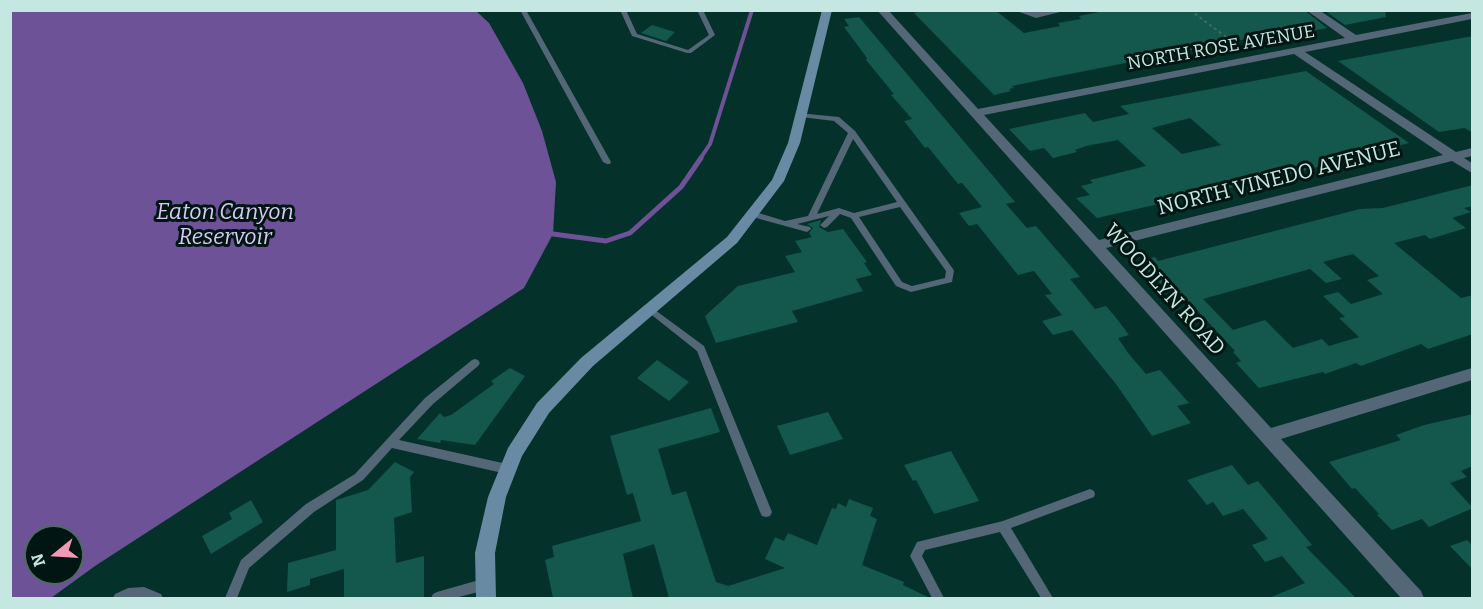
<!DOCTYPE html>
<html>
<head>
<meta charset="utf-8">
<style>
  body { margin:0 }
  #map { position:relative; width:1483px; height:609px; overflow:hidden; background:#05312b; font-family:Bitter,serif }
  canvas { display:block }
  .frame { position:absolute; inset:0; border:12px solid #c4e8e1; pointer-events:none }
  .north { position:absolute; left:24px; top:525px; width:60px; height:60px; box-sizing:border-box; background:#011613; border:2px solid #4f6a65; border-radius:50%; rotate:252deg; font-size:16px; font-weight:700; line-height:24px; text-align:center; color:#c4e8e1 }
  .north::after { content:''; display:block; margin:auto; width:21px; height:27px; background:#f19ab3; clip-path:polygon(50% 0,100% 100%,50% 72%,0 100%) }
</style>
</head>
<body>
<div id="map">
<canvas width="1483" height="609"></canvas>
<div class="frame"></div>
<div class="north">N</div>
</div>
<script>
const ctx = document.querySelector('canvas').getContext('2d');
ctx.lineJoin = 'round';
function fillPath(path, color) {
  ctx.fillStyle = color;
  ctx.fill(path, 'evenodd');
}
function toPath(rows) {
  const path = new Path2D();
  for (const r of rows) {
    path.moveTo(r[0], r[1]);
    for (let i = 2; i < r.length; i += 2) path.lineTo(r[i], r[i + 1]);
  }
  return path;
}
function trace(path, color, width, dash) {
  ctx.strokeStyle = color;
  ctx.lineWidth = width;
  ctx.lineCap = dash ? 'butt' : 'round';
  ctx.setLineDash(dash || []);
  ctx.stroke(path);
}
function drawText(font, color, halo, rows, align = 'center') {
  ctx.font = font + ' Bitter,serif';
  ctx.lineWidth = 6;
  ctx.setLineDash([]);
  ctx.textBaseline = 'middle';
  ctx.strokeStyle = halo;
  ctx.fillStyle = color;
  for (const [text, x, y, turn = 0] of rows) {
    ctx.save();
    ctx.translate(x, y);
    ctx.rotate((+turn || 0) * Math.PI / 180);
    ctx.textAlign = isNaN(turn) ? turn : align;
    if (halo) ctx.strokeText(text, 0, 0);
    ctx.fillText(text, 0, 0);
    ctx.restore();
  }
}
fillPath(toPath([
  [10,11,476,11,489,23,523,83,542,131,556,182,553,234,524,288,95,566,51,598,11,598],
  [36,537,72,537,72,573,36,573]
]), '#6e5298');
trace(toPath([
  [700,159,710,144,752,10]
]), '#6e5298', 4);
trace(toPath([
  [553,234,606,241,630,233,681,187,701,158]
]), '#6e5298', 5);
fillPath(toPath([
  [927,10,995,10,1024,33,1060,26,1058,23,1081,19,1079,16,1109,10,1304,10,1327,28,1297,34,1292,30,1050,78,1012,86,1014,88,1009,89,1011,91,994,95,914,13],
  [1324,10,1385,10,1386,17,1345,25],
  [859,17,1015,202,1006,204,1027,228,1036,226,1080,277,1070,279,1095,309,1106,306,1117,319,1129,335,1118,338,1128,353,1146,374,1160,370,1189,403,1177,406,1191,423,1152,436,1116,384,1072,330,1053,335,1042,321,1062,315,1045,295,1052,294,1034,271,1018,275,977,224,969,226,959,213,982,207,962,183,958,184,928,147,925,148,904,121,912,119,891,95,894,94,866,60,867,58,844,27,849,26,844,19],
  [652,25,675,32,666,41,641,33],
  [1473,36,1473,133,1465,128,1439,132,1338,61],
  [1306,71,1409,143,1291,174,1097,218,1076,198,1090,195,1081,186,1093,183,1090,180,1146,166,1118,140,1086,146,1075,150,1077,152,1053,158,1044,148,1030,151,1009,129,1085,113,1093,122,1129,114,1120,106],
  [1190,118,1221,145,1182,154,1152,128],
  [1473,185,1473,206,1464,208,1471,212,1452,218,1466,228,1430,239,1425,235,1394,243,1461,298,1473,295,1473,334,1428,349,1421,344,1361,366,1356,363,1325,374,1323,372,1259,388,1236,363,1241,361,1233,352,1235,351,1197,310,1185,299,1177,301,1144,267,1144,260,1155,257,1158,261,1360,209,1383,208],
  [1353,254,1379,276,1367,280,1383,294,1351,304,1338,292,1323,296,1345,317,1339,318,1359,337,1329,346,1322,339,1293,348,1265,320,1233,330,1203,299,1310,269,1326,283,1342,279,1323,262],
  [821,220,819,227,828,232,843,229,867,262,864,263,872,275,856,279,863,291,792,311,798,322,716,343,705,316,738,286,795,272,785,256,802,252,795,241,812,237,809,233,813,228,807,224],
  [657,360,689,382,669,401,637,378],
  [510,368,525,376,475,445,441,440,440,443,417,439,440,413,444,417,451,415,494,384,491,381],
  [711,408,720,432,658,449,672,495,686,491,716,582,728,586,785,568,765,559,775,537,784,541,788,533,817,545,832,508,836,509,838,503,846,507,849,499,873,508,870,516,877,519,862,565,904,582,903,585,930,598,669,598,654,544,623,554,633,598,553,598,545,560,554,557,552,546,641,521,633,493,627,495,610,436],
  [828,412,843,439,790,455,777,426],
  [1473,414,1473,466,1461,471,1467,477,1450,483,1473,508,1429,527,1422,519,1392,530,1377,515,1379,514,1355,488,1352,489,1329,462,1401,440,1396,435,1424,425],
  [951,451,979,501,934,514,916,480,913,481,904,465],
  [395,462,414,472,410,477,412,512,394,518,396,563,424,556,424,598,344,598,344,569,310,579,310,585,287,592,288,563,336,550,336,500,368,490],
  [1232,465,1248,485,1258,481,1312,545,1306,547,1356,598,1269,598,1305,583,1282,556,1265,562,1252,545,1268,539,1243,509,1223,516,1213,502,1207,505,1187,480],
  [251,500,263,522,211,554,202,536,232,519,229,513],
  [1467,540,1473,546,1473,570,1450,546]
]), '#13574d');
trace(toPath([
  [1190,10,1242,49]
]), '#416b64', 2, [3, 3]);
fillPath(toPath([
  [520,10,526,10,611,162,610,164,607,164,603,162,520,10],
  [620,10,626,10,637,34,688,50,709,35,697,10,703,10,715,35,691,53,687,53,632,36,620,10],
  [798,113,839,117,855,131,953,269,954,271,952,282,911,292,896,286,851,218,840,214,827,227,824,228,820,225,829,216,797,224,810,227,811,229,807,232,749,216,748,214,752,211,785,221,808,216,848,133,834,121,801,117,797,115,798,113],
  [853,139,897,202,854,213,839,208,817,214,853,139],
  [900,207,946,271,945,278,912,286,902,282,859,217,900,207],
  [651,307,704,346,772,512,770,516,766,517,762,516,760,512,697,351,648,312,646,310,648,308,651,307],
  [475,359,478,360,480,363,478,366,433,404,399,440,507,464,511,466,512,469,511,472,507,474,392,448,363,480,314,512,249,568,237,598,225,598,241,560,306,504,355,474,425,398,472,360,475,359],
  [1090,489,1094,491,1095,494,1094,497,1011,528,1053,598,1041,598,1000,532,925,550,922,556,944,598,932,598,910,556,917,542,1003,521,1090,489],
  [486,578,490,580,492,584,490,588,486,590,455,598,431,598,433,594,437,592,486,578],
  [144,587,161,594,163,598,113,598,115,594,128,588,144,587]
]), '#536777');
fillPath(toPath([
  [877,10,888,10,978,109,1345,38,1306,10,1319,10,1356,35,1472,13,1472,19,1305,52,1456,152,1472,148,1472,156,1464,158,1472,163,1472,173,1452,161,1106,248,1271,428,1472,368,1472,380,1281,439,1421,591,1424,598,1401,598,877,10],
  [1294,54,1443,155,1099,240,984,115,1294,54],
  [1014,10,1036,12,1068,10,1036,18,1014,10]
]), '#536777');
fillPath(toPath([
  [822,10,832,10,800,143,784,181,737,243,593,366,549,413,522,456,506,497,495,553,496,598,476,598,475,553,488,497,508,448,537,403,581,358,727,237,772,180,788,143,822,10]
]), '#698aa3');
drawText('18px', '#c4e8e1', '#011613', [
  ["NORTH ROSE AVENUE",1221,48,-10]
]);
drawText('21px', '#c4e8e1', '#011613', [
  ["NORTH VINEDO AVENUE",1279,179,-14],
  ["WOODLYN ROAD",1164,290,48]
]);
drawText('italic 22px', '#d7c9f1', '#011613', [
  ["Eaton Canyon",225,213],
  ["Reservoir",225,238]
]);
</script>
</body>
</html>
